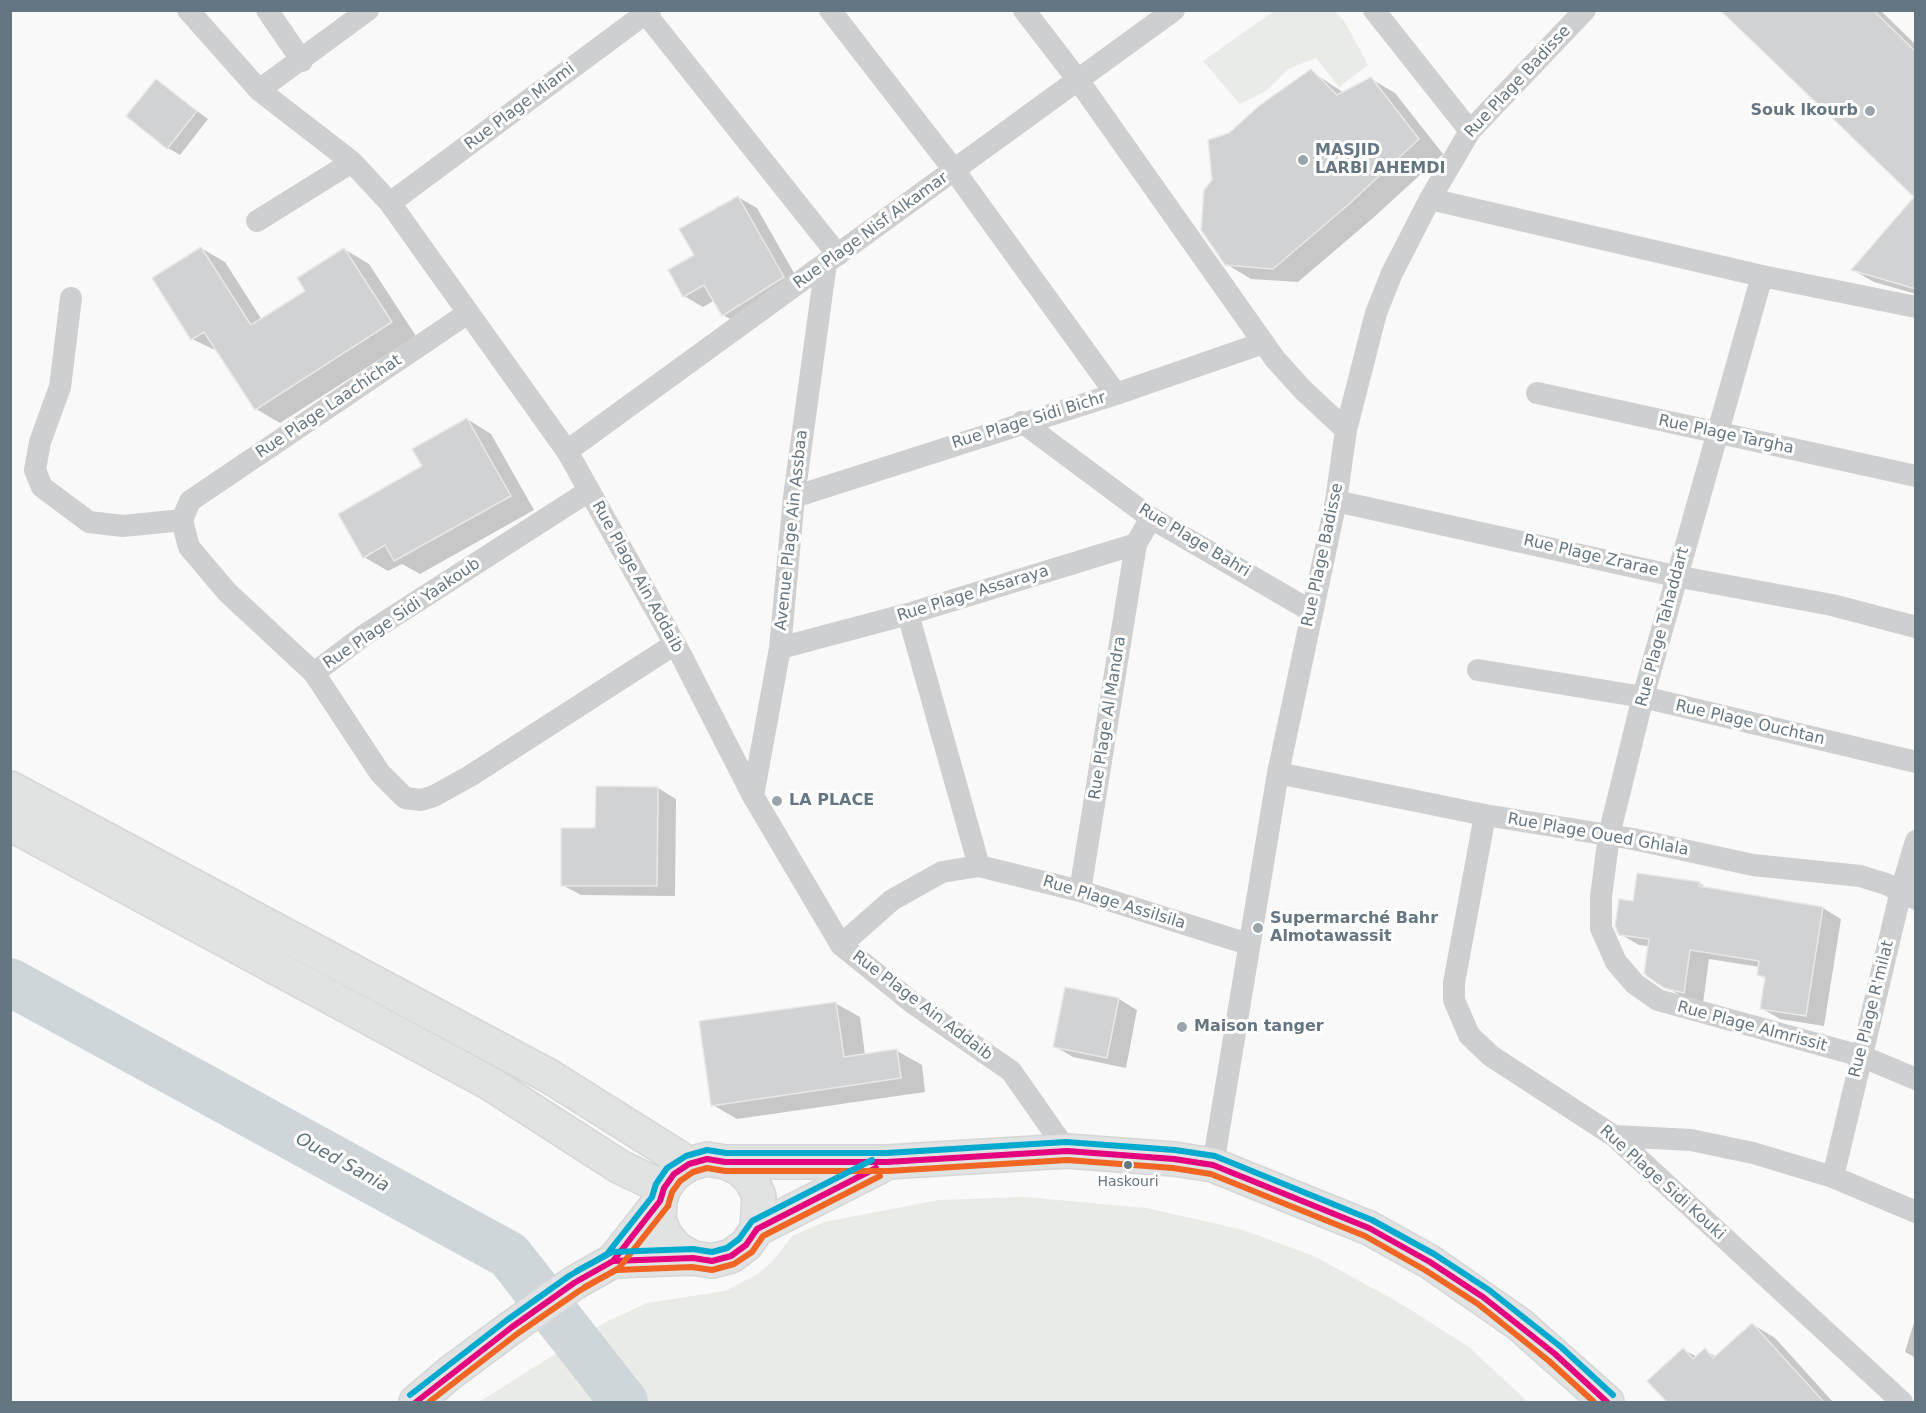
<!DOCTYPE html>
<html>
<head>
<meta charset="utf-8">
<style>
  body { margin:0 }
  #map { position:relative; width:1926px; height:1413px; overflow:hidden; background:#f9f9f9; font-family:"DejaVu Sans",sans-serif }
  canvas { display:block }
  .frame { position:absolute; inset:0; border:12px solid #657683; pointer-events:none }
</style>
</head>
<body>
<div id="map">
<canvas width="1926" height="1413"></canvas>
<div class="frame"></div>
</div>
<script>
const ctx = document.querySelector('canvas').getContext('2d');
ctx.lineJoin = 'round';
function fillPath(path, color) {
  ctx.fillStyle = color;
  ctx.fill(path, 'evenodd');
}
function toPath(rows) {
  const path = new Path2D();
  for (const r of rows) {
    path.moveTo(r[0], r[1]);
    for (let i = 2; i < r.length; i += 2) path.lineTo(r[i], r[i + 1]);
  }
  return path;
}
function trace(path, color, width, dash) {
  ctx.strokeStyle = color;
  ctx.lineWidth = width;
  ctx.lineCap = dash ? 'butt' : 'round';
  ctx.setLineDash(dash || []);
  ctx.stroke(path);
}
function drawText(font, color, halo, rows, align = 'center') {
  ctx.font = font + ' "DejaVu Sans",sans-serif';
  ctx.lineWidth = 6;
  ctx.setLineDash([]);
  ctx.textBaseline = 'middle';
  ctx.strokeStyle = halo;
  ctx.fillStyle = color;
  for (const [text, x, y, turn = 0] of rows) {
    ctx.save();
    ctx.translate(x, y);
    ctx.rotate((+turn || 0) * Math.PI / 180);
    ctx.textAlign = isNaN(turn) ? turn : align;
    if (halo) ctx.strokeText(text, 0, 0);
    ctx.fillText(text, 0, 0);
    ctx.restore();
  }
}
fillPath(toPath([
  [1334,10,1345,22,1368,65,1339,87,1316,58,1288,69,1266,91,1240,104,1203,61,1274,11],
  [1024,1197,1147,1208,1243,1230,1314,1256,1403,1305,1469,1347,1528,1402,479,1402,606,1322,647,1303,725,1291,758,1274,773,1261,792,1236,824,1222,939,1200]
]), '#e8ebe6');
fillPath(toPath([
  [1723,10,1880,10,1916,45,1916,197],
  [1311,71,1344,93,1371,79,1395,93,1443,154,1373,218,1298,282,1251,279,1226,264,1213,181,1230,135],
  [156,81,208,119,180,155,168,148],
  [738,197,757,208,802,287,741,325,723,315,715,300,703,307,684,296,696,256],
  [1916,198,1916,294,1874,282,1853,270],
  [201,248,225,262,262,320,307,291,344,249,369,264,416,336,280,423,256,409,219,352,192,339],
  [467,419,491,434,534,510,420,574,402,564,388,571,364,557],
  [658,788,676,799,675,896,581,895,562,885,597,829],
  [1699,883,1711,890,1823,908,1841,919,1824,1026,1780,1019,1761,1008,1766,979,1759,975,1760,967,1709,959,1703,1003,1684,998,1665,986,1649,946,1639,945,1620,934,1634,903],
  [1066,988,1119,999,1137,1010,1126,1068,1073,1057,1054,1046],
  [835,1003,860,1017,865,1055,897,1051,922,1065,925,1092,737,1119,713,1105],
  [1916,1316,1916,1358,1905,1352],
  [1752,1324,1775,1338,1833,1402,1669,1402,1649,1381,1684,1350,1697,1357,1705,1350,1716,1357]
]), '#0003');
trace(toPath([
  [10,982,509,1255,624,1402]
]), '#ced6d9', 48);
const building = toPath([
  [1720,10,1873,10,1916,52,1916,289,1851,270,1914,197,1720,10],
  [1311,69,1337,95,1371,77,1419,139,1349,204,1273,269,1225,265,1201,230,1204,190,1212,180,1208,140,1229,133,1260,105,1311,69],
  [156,79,197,111,167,149,126,116,156,79],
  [738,196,784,277,722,316,704,285,683,297,668,270,694,255,679,229,738,196],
  [201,247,251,325,305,291,297,278,344,248,392,322,255,410,204,332,191,340,152,278,201,247],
  [467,418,511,496,394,561,385,545,363,558,338,514,422,466,412,449,467,418],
  [596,786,658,787,657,886,561,886,561,828,595,828,596,786],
  [1637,873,1700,882,1699,886,1823,907,1806,1016,1760,1009,1765,977,1757,975,1759,961,1690,950,1684,993,1664,988,1644,974,1649,939,1619,935,1615,926,1619,899,1633,901,1637,873],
  [1065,987,1119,998,1107,1058,1053,1047,1065,987],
  [836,1002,844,1057,897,1049,901,1078,711,1106,699,1021,836,1002],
  [1752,1323,1824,1402,1667,1402,1647,1381,1683,1348,1693,1359,1705,1348,1713,1358,1752,1323]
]);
fillPath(building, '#d0d2d3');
trace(building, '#e8e8e8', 1.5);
const primary = toPath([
  [757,1229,881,1166],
  [693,1258,677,1249,665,1235,659,1219,660,1201,664,1188,674,1174,689,1164,707,1159,725,1162,887,1162,1067,1151,1174,1159,1213,1165,1369,1228,1430,1262,1519,1324,1607,1402],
  [613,1261,693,1258,712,1261,731,1256,746,1245,757,1229,759,1196,752,1181,740,1169,725,1162],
  [416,1402,450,1373,512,1327,574,1283,613,1261,660,1201]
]);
const highway = toPath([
  [10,788,549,1076,689,1164],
  [10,824,491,1084,620,1167,664,1188]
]);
trace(primary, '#d5d6d7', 36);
trace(highway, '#d5d6d6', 36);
trace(toPath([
  [188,10,259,90,352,162,390,203,567,451,681,655,753,796,841,945,914,1004,1011,1071,1067,1151],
  [267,10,302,61],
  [830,10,954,170,1116,394],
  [1024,10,1078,80,1275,359,1303,390,1346,430],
  [1374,10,1470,131],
  [646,14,838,255],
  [259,90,368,10],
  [1430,199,1762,276,1916,307],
  [390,203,650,10],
  [257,221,352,162],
  [1762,276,1643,697,1609,835,1601,897,1601,928,1616,962,1635,984,1658,1000,1861,1056,1916,1079],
  [71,298,60,387,40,442,35,470,42,487,89,522,123,526,182,520],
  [468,313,190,501,182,520,189,547,227,592,314,673,363,636,589,491],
  [1537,393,1916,476],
  [1022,422,1151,518,1311,611],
  [567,451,1174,10],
  [794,497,1116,394,1263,343],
  [1336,501,1675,576,1832,605,1916,627],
  [908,614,979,866],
  [780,648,908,614,1136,544,1151,518],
  [1478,670,1643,697,1916,762],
  [314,673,380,773,405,798,421,800,434,796,470,776,675,644],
  [1278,773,1485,815,1633,839,1753,865,1860,876,1886,884,1916,899],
  [753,796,780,648,794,497,826,263],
  [1485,815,1454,983,1454,1000,1469,1035,1491,1056,1614,1136,1902,1402],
  [1080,891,1136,544],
  [841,945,892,900,942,872,979,866,1080,891,1248,944],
  [1614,1136,1691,1140,1753,1153,1833,1177,1916,1212],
  [1213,1165,1278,773,1336,501,1346,430,1376,313,1392,273,1430,199,1470,131,1585,10],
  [1833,1177,1901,891,1916,841]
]), '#cecfd0', 22);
trace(primary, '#e1e2e2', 33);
trace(highway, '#e1e2e2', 33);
trace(toPath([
  [581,1279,613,1261,693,1258,712,1261,731,1256,746,1245,757,1229,876,1168],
  [416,1402,512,1327,574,1283,613,1261,660,1201,664,1188,674,1174,689,1164,707,1159,725,1162,887,1162,1067,1151,1174,1159,1213,1165,1369,1228,1430,1262,1483,1297,1555,1354,1607,1402]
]), '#e5007d', 6);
trace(toPath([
  [585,1287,616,1270,692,1267,712,1270,734,1264,752,1252,763,1236,880,1176],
  [429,1402,517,1334,579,1291,619,1268,668,1206,672,1192,680,1181,693,1172,707,1168,725,1171,888,1171,1067,1160,1173,1168,1211,1174,1365,1236,1425,1270,1478,1304,1549,1361,1594,1402]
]), '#f26522', 6);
trace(toPath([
  [577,1271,612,1252,693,1249,712,1252,727,1248,739,1239,752,1221,872,1160],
  [410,1395,507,1320,569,1276,607,1254,652,1197,656,1184,667,1168,686,1156,707,1150,726,1153,887,1153,1066,1142,1175,1150,1215,1156,1372,1220,1434,1254,1489,1290,1561,1347,1613,1395]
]), '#00a9ce', 6);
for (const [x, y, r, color] of [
  [1870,111,6,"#99a4ac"],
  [1303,160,6,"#99a4ac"],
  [777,801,6,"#99a4ac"],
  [1258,928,6,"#99a4ac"],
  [1182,1027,6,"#99a4ac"],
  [1128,1165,5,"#657683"]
]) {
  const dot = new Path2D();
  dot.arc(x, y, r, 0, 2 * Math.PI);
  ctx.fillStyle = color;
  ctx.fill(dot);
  trace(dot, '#fff', 2);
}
drawText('14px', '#657683', '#fff', [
  ["Haskouri",1128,1182]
]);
drawText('16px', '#657683', '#fff', [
  ["Rue Plage Badisse",1518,82,-47],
  ["Rue Plage Miami",520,107,-37],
  ["Rue Plage Nisf Alkamar",871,231,-36],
  ["Rue Plage Laachichat",329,407,-34],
  ["Rue Plage Sidi Bichr",1029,421,-17],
  ["Rue Plage Targha",1726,435,12],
  ["Avenue Plage Ain Assbaa",792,530,-84],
  ["Rue Plage Bahri",1194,541,31],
  ["Rue Plage Badisse",1323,555,-78],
  ["Rue Plage Zrarae",1591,556,13],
  ["Rue Plage Ain Addaib",637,577,61],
  ["Rue Plage Assaraya",973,594,-17],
  ["Rue Plage Sidi Yaakoub",402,614,-34],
  ["Rue Plage Tahaddart",1663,627,-75],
  ["Rue Plage Al Mandra",1108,718,-81],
  ["Rue Plage Ouchtan",1750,723,13],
  ["Rue Plage Oued Ghlala",1598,835,10],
  ["Rue Plage Assilsila",1114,903,17],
  ["Rue Plage Ain Addaib",922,1006,37],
  ["Rue Plage R'milat",1872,1009,-76],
  ["Rue Plage Almrissit",1752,1027,15],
  ["Rue Plage Sidi Kouki",1662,1183,42]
]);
drawText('bold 16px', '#657683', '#fff', [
  ["Souk lkourb",1858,111,"right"],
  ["MASJID",1315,151],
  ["LARBI AHEMDI",1315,169],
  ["LA PLACE",789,801],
  ["Supermarché Bahr",1270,919],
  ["Almotawassit",1270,937],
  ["Maison tanger",1194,1027]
], 'left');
drawText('italic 18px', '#60757c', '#fff', [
  ["Oued Sania",342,1163,29]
]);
</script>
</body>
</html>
